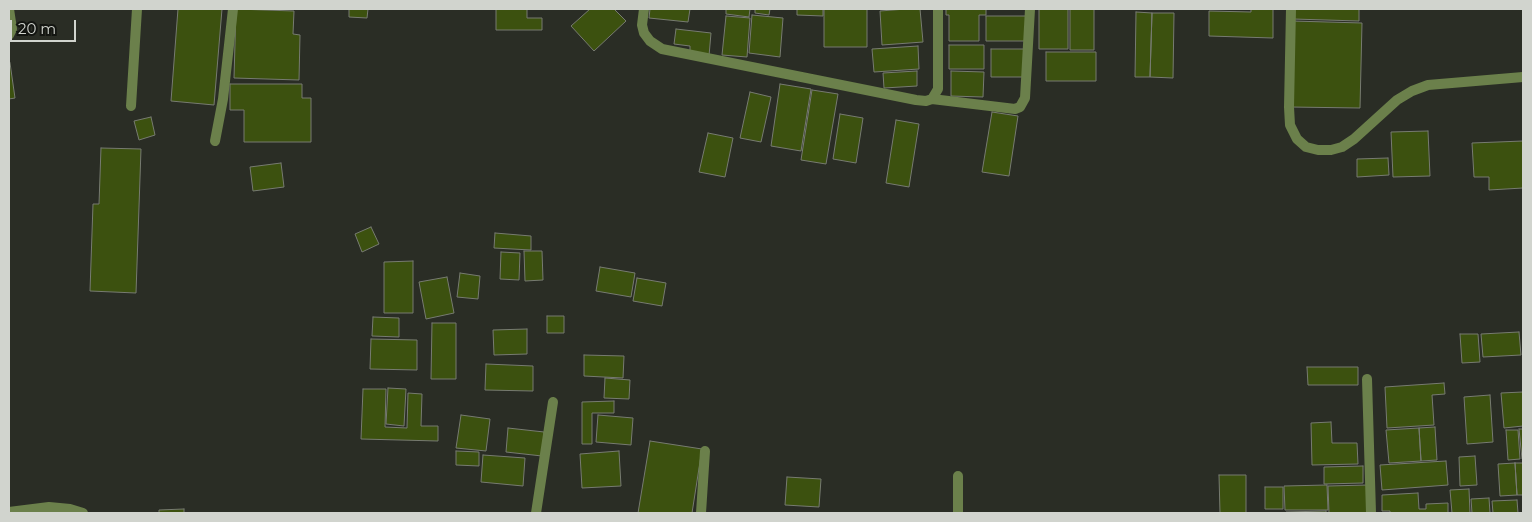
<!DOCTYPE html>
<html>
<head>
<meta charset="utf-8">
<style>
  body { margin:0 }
  #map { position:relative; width:1532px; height:522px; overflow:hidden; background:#2a2d25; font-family:Montserrat,sans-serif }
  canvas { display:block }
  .frame { position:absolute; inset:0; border:10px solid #d1d4ce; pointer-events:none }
  .scale { position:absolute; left:10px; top:20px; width:66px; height:22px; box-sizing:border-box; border:2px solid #d1d4ce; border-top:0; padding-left:6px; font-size:15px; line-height:18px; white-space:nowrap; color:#d1d4ce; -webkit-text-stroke:4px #131511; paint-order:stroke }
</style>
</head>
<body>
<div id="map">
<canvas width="1532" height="522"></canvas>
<div class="frame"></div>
<div class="scale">20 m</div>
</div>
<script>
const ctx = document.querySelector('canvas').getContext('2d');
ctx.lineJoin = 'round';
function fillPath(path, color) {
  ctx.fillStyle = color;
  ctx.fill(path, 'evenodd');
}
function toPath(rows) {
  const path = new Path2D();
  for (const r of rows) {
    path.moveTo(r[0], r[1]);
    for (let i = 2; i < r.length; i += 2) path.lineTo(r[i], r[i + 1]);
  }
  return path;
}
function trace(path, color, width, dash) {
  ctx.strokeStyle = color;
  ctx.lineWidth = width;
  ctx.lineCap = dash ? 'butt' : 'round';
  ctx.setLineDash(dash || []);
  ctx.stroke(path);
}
const building = toPath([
  [178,9,222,9,214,105,171,101,178,9],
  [236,9,294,11,293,34,300,35,299,80,234,78,236,9],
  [349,9,368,9,367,18,349,17,349,9],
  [496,9,527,9,527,18,542,18,542,30,496,30,496,9],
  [590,9,614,9,626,21,594,51,571,26,590,9],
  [650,9,690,9,688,22,649,18,650,9],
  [726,9,750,9,749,17,726,14,726,9],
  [755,9,770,9,769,15,755,13,755,9],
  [797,9,823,9,823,16,797,15,797,9],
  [824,9,867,9,867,47,824,47,824,9],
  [906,9,920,9,923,42,882,45,880,11,906,9],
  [946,9,986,9,986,15,979,15,979,41,949,41,949,15,946,15,946,9],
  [1039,9,1068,9,1068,49,1039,49,1039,9],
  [1070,9,1094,9,1094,50,1070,50,1070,9],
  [1251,9,1273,9,1273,38,1209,36,1209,11,1251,12,1251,9],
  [1293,9,1359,9,1359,21,1293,19,1293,9],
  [1136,12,1152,13,1150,77,1135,77,1136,12],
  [1152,13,1174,13,1173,78,1150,77,1152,13],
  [752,15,783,18,780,57,749,53,752,15],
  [726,16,750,18,747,57,722,55,726,16],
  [986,16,1027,16,1027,41,986,41,986,16],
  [1292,21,1362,23,1360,108,1290,107,1292,21],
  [676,29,711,33,709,56,690,53,690,46,674,44,676,29],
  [949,45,984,45,984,69,949,69,949,45],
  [918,46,919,69,874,72,872,49,918,46],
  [991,49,1024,49,1024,77,991,77,991,49],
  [1046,52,1096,52,1096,81,1046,81,1046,52],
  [10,63,15,98,9,99,9,64,10,63],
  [917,71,917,86,884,88,883,73,917,71],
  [951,71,984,72,983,97,951,96,951,71],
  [230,84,302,84,302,98,311,98,311,142,244,142,244,110,230,110,230,84],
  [780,84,811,89,801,151,771,146,780,84],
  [812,90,838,94,826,164,801,160,812,90],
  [750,92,771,97,761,142,740,138,750,92],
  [992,112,1018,116,1009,176,982,172,992,112],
  [840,114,863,118,856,163,833,159,840,114],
  [151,117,155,135,139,140,134,121,151,117],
  [896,120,919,124,909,187,886,183,896,120],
  [1428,131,1430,176,1393,177,1391,132,1428,131],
  [708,133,733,138,725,177,699,172,708,133],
  [1523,141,1523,188,1489,190,1489,177,1474,177,1472,143,1523,141],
  [101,148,141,149,136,293,90,291,93,204,99,204,101,148],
  [1388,158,1389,175,1357,177,1357,159,1388,158],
  [281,163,284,187,253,191,250,167,281,163],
  [371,227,379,244,362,252,355,234,371,227],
  [495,233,531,236,531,250,494,248,495,233],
  [524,251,542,251,543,280,525,281,524,251],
  [501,252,520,253,519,280,500,279,501,252],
  [413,261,413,313,384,313,384,262,413,261],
  [600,267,635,273,631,297,596,291,600,267],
  [460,273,480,276,478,299,457,297,460,273],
  [447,277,454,313,426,319,419,282,447,277],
  [637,278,666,283,662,306,633,301,637,278],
  [547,316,564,316,564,333,547,333,547,316],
  [373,317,399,318,399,337,372,336,373,317],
  [432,323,456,323,456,379,431,379,432,323],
  [527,329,527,354,494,355,493,330,527,329],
  [1519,332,1521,355,1483,357,1481,334,1519,332],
  [1460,334,1478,334,1480,362,1462,363,1460,334],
  [371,339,417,340,417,370,370,369,371,339],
  [584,355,624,356,623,378,584,376,584,355],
  [486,364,533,366,533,391,485,390,486,364],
  [1307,367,1358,367,1358,385,1308,385,1307,367],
  [605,378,630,380,629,399,604,398,605,378],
  [1444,383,1445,394,1432,395,1434,425,1387,428,1385,387,1444,383],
  [388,388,406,389,404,426,386,424,388,388],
  [363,389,386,389,385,427,407,428,408,393,422,394,421,426,438,426,438,441,361,439,363,389],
  [1523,392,1523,426,1504,428,1501,393,1523,392],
  [1490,395,1493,442,1467,444,1464,397,1490,395],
  [614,401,614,413,592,413,592,444,582,444,582,402,614,401],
  [461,415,490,419,486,451,456,448,461,415],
  [598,415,633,418,631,445,596,442,598,415],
  [1331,422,1332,443,1357,443,1358,464,1312,465,1311,423,1331,422],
  [1435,427,1437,460,1421,461,1419,428,1435,427],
  [508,428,544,432,542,456,506,452,508,428],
  [1419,428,1421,461,1389,463,1386,430,1419,428],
  [1519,429,1523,429,1523,459,1522,459,1519,429],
  [1506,430,1518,430,1520,459,1508,460,1506,430],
  [650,441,702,449,692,513,638,513,650,441],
  [456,451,479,452,479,466,456,465,456,451],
  [619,451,621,486,582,488,580,454,619,451],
  [483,455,525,458,523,486,481,482,483,455],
  [1475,456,1477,485,1460,486,1459,457,1475,456],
  [1446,461,1448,485,1382,490,1380,465,1446,461],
  [1515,463,1517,495,1500,496,1498,464,1515,463],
  [1515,463,1523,463,1523,495,1517,495,1515,463],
  [1363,466,1363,483,1324,484,1324,467,1363,466],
  [1219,475,1246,475,1246,513,1220,513,1219,475],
  [787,477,821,479,819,507,785,505,787,477],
  [1327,485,1328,510,1285,510,1284,486,1327,485],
  [1368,485,1368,513,1329,513,1328,486,1368,485],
  [1265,487,1283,487,1283,509,1265,509,1265,487],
  [1469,489,1470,513,1452,513,1450,490,1469,489],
  [1418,493,1419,509,1426,509,1426,504,1448,503,1448,513,1390,513,1390,511,1382,511,1382,495,1418,493],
  [1489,498,1490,513,1472,513,1471,499,1489,498],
  [1517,500,1518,513,1493,513,1492,501,1517,500],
  [184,509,184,513,159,513,159,510,184,509],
  [1326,511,1326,513,1286,513,1286,512,1326,511]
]);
fillPath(building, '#3c510f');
trace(building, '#777b71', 1);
trace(toPath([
  [701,513,705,451]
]), '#6b804b', 10);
trace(toPath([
  [644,9,642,25,644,33,650,41,662,49,916,100,926,101,932,99,938,89,938,9],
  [1291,9,1289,107,1290,125,1297,139,1306,147,1318,150,1331,150,1342,147,1354,139,1397,100,1412,91,1428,85,1523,77],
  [9,35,12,29,9,9],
  [932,99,1015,109,1020,107,1025,98,1030,9],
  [131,106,137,9],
  [215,141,223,99,233,9],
  [1367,379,1371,513],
  [9,512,49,507,70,509,83,513],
  [536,513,553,402],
  [958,513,958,476]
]), '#6b804b', 10);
</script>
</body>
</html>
